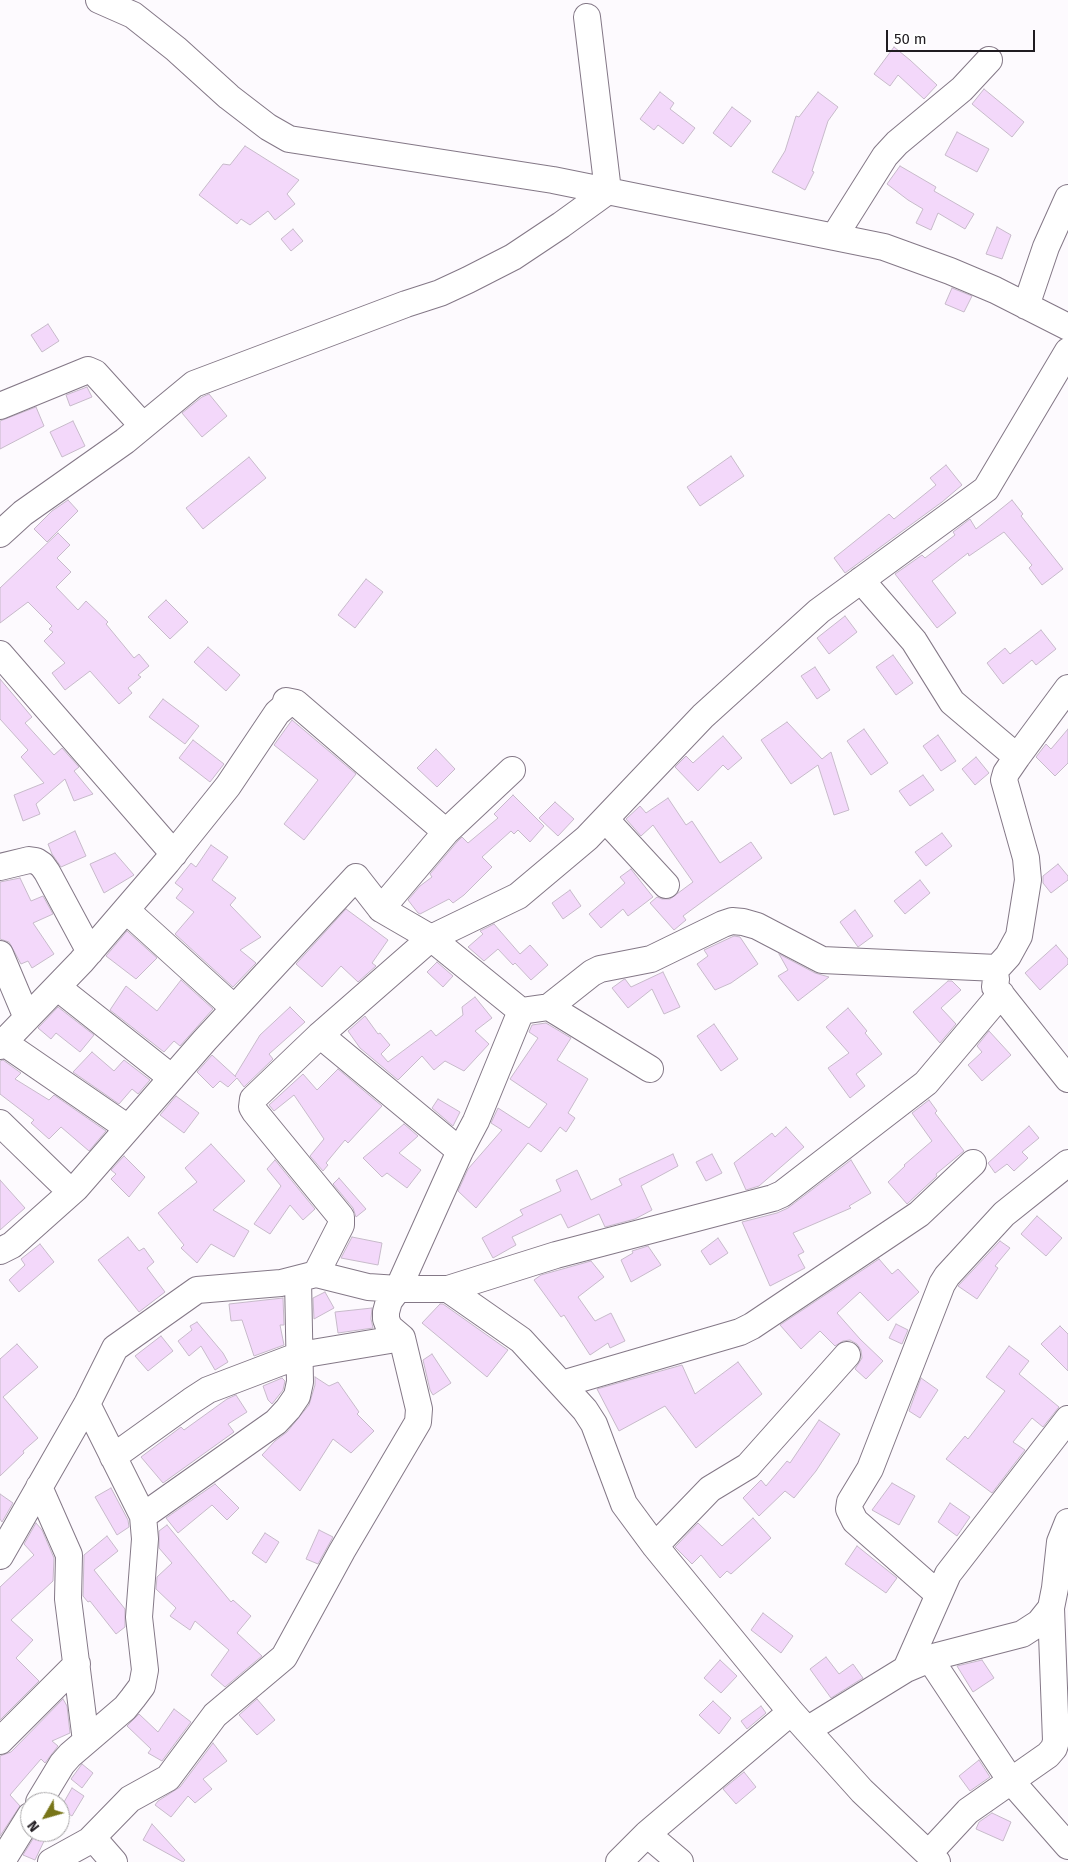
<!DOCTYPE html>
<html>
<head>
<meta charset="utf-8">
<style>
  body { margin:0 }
  #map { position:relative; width:1068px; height:1862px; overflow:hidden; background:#fdfafe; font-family:"Fira Sans",sans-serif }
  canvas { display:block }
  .north { position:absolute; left:20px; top:1792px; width:50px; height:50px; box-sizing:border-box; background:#fff; border:1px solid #a6a4a6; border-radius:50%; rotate:232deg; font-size:14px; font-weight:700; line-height:20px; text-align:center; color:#201c21 }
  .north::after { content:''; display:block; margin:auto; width:18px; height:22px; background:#787519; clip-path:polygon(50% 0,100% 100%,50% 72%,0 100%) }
  .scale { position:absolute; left:886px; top:30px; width:149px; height:22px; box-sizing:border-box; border:2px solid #201c21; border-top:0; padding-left:6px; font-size:15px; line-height:18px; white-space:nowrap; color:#201c21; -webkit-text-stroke:4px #fff; paint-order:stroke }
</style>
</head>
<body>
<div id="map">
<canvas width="1068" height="1862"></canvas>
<div class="north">N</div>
<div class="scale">50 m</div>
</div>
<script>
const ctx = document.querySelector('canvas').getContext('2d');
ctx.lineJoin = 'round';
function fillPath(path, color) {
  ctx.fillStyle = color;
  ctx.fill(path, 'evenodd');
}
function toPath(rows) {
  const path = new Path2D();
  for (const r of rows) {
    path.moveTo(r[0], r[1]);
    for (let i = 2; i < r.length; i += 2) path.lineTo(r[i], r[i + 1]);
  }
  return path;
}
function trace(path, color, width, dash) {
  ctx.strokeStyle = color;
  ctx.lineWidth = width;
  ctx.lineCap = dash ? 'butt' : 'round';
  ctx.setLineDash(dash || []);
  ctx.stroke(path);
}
const building = toPath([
  [894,47,910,60,937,85,924,99,898,75,890,86,874,74,894,47],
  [984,89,1024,122,1012,137,972,104,984,89],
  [660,92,674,103,670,109,695,128,683,144,658,125,654,130,640,119,660,92],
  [818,92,838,107,828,121,812,171,814,172,805,190,772,172,785,151,796,116,799,117,818,92],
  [732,107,751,121,731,147,713,133,732,107],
  [957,132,989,149,977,172,945,155,957,132],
  [245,146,299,180,287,194,295,204,275,220,268,211,250,225,241,219,237,224,199,195,223,164,230,165,245,146],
  [900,166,936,187,934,191,974,214,965,229,938,213,931,230,916,223,923,209,908,200,887,184,900,166],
  [997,227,1011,235,1002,259,986,254,997,227],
  [293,229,303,241,291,251,281,239,293,229],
  [952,288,972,296,964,312,945,304,952,288],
  [48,324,59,341,42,352,31,335,48,324],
  [87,387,92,397,70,406,66,395,87,387],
  [209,394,227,416,202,437,182,413,202,397,209,394],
  [36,407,44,426,0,449,0,421,36,407],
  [73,421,85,446,62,457,50,432,73,421],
  [731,456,744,476,700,506,687,487,731,456],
  [249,457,266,478,203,529,186,508,249,457],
  [946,465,962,485,942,502,845,573,834,558,889,514,894,519,936,485,930,478,946,465],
  [68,500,78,511,47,542,34,529,52,511,68,500],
  [1012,500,1023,514,1021,516,1063,569,1042,585,1029,568,1032,565,1004,532,969,556,968,553,932,581,956,613,937,628,895,574,922,555,925,558,955,535,953,532,970,519,976,529,1012,500],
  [58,533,70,545,57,558,71,572,56,587,78,610,86,601,108,622,106,624,134,658,139,654,149,666,138,675,141,677,128,688,132,693,119,704,90,671,65,690,52,673,65,663,44,641,53,632,49,629,52,626,28,602,0,623,0,588,58,533],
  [366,579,383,592,355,628,338,615,366,579],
  [166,600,188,622,170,639,148,617,166,600],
  [845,616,857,632,829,654,817,638,845,616],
  [1041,630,1056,649,1036,665,1032,660,1003,684,987,663,1005,648,1010,654,1041,630],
  [208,647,240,675,226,691,194,662,208,647],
  [893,655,913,683,896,695,876,667,893,655],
  [815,667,830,690,817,699,801,676,815,667],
  [0,679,32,717,25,723,54,755,62,748,79,767,74,771,93,794,74,801,65,779,36,804,40,814,23,821,14,795,44,783,21,757,28,750,0,719,0,679],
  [163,699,199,726,185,744,149,717,163,699],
  [292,720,356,774,304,840,284,824,318,780,274,745,292,720],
  [787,722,822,759,831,752,849,810,834,815,818,765,791,784,761,740,787,722],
  [864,729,888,763,871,775,847,741,864,729],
  [1068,729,1068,763,1055,776,1036,757,1046,744,1051,749,1068,729],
  [938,735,956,761,941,771,923,746,938,735],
  [723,736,742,758,728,770,723,765,698,791,675,767,686,756,693,763,723,736],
  [193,740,224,764,210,782,179,758,193,740],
  [436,749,455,769,437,787,417,768,436,749],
  [976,757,989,773,975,785,962,769,976,757],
  [923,775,934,790,910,806,899,791,923,775],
  [513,795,544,826,530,842,518,830,514,834,511,831,482,857,492,867,464,895,453,903,449,899,420,914,418,913,408,900,420,886,432,877,430,874,457,842,462,837,468,843,498,818,494,814,513,795],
  [668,798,686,825,692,821,720,863,751,842,762,858,683,916,686,920,674,930,650,903,657,897,662,899,670,899,693,882,653,825,641,836,626,819,640,806,646,813,668,798],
  [555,802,574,819,558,836,539,818,555,802],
  [75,831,86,856,61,867,52,854,48,844,75,831],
  [942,833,952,846,926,866,915,852,942,833],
  [211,845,228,857,212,880,236,898,230,905,261,937,240,950,256,963,233,987,175,934,194,912,176,898,183,889,175,883,191,863,196,867,211,845],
  [115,853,134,875,104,893,90,864,115,853],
  [1058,864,1068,876,1068,880,1051,893,1043,883,1043,876,1058,864],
  [631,869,653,897,628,916,623,909,601,928,589,914,625,883,620,877,631,869],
  [20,878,31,901,43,896,53,914,33,923,54,954,32,968,28,961,21,964,9,942,0,939,0,882,20,878],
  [920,880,930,893,905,914,894,901,920,880],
  [570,890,581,906,563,919,552,903,570,890],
  [346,909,388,940,372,963,376,966,358,982,341,966,322,987,296,964,346,909],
  [855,910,873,936,858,947,840,922,855,910],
  [494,924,520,954,530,945,548,965,531,980,515,963,513,965,498,949,484,961,468,947,483,934,480,931,494,924],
  [127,931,157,958,136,979,106,956,127,931],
  [734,936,740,937,758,964,731,983,715,990,697,964,708,956,704,950,734,936],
  [1056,945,1068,959,1068,964,1040,990,1025,973,1056,945],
  [779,954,815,973,829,977,798,1001,778,976,788,970,779,954],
  [437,962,453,976,443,987,427,972,437,962],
  [663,972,680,1007,664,1014,652,989,628,1008,612,988,623,980,625,979,631,987,663,972],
  [181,980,213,1009,180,1046,174,1041,164,1052,110,1010,126,986,157,1011,181,980],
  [948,981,952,981,961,990,941,1008,956,1024,940,1043,913,1012,948,981],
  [475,997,492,1018,475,1031,489,1044,464,1071,445,1061,434,1070,422,1056,398,1080,360,1048,348,1031,365,1016,378,1034,380,1033,390,1045,381,1054,388,1062,431,1030,436,1036,463,1015,462,1007,475,997],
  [58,1007,94,1035,80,1052,56,1033,51,1039,38,1028,58,1007],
  [290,1007,305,1022,269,1054,273,1059,244,1087,237,1078,228,1087,220,1081,213,1088,197,1072,212,1055,236,1077,235,1076,260,1035,290,1007],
  [848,1008,867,1031,865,1033,882,1054,856,1074,865,1086,850,1098,828,1068,849,1053,826,1027,848,1008],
  [546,1023,571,1038,557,1060,588,1079,568,1113,575,1118,566,1132,560,1127,541,1152,528,1143,476,1208,458,1191,468,1169,502,1130,491,1123,498,1108,529,1128,547,1104,510,1079,538,1038,529,1032,532,1025,546,1023],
  [714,1024,738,1059,721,1071,697,1036,714,1024],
  [989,1031,1011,1055,982,1081,968,1065,982,1052,977,1046,989,1031],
  [92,1052,114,1071,124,1060,150,1080,138,1094,132,1089,119,1104,73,1072,92,1052],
  [3,1060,21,1073,15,1079,49,1100,54,1095,106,1131,89,1151,61,1127,49,1139,31,1123,34,1120,0,1094,0,1061,3,1060],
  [338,1069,382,1106,348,1143,345,1140,326,1163,328,1165,323,1171,310,1156,324,1139,294,1095,274,1111,269,1105,303,1074,317,1090,338,1069],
  [176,1096,199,1113,184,1133,160,1115,176,1096],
  [438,1099,460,1112,453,1126,432,1108,438,1099],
  [929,1100,937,1111,935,1113,964,1151,936,1174,937,1176,907,1204,888,1182,905,1166,904,1165,932,1141,912,1113,929,1100],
  [404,1124,418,1136,399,1153,421,1170,407,1188,387,1173,382,1177,363,1158,404,1124],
  [1029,1126,1039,1138,1022,1152,1028,1158,1014,1171,1007,1164,995,1173,988,1163,1029,1126],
  [786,1127,804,1147,759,1186,746,1190,734,1163,772,1133,775,1137,786,1127],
  [211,1144,245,1181,213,1210,249,1231,234,1257,211,1244,197,1263,181,1248,184,1245,158,1213,197,1182,185,1168,211,1144],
  [673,1154,678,1166,641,1186,652,1210,635,1219,605,1227,599,1214,568,1228,561,1214,512,1237,516,1245,493,1258,482,1238,523,1215,520,1210,561,1191,556,1180,577,1170,591,1200,622,1185,619,1179,673,1154],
  [712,1154,722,1173,706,1181,696,1162,712,1154],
  [124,1156,145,1177,129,1197,111,1179,116,1174,111,1170,124,1156],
  [275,1160,315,1209,303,1220,290,1205,270,1234,254,1224,281,1186,267,1169,275,1160],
  [851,1160,871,1193,849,1206,851,1208,793,1233,804,1252,798,1255,805,1268,770,1286,742,1222,777,1213,788,1208,851,1160],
  [339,1178,366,1209,356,1217,353,1208,333,1184,339,1178],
  [0,1180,25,1208,0,1230,0,1180],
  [1037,1216,1062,1238,1046,1256,1021,1234,1037,1216],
  [128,1237,139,1251,144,1248,154,1262,147,1268,165,1292,139,1312,98,1260,128,1237],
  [352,1237,382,1243,378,1265,341,1258,352,1237],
  [718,1238,728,1253,710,1265,701,1251,718,1238],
  [1000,1241,1010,1248,995,1266,998,1268,977,1299,958,1286,1000,1241],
  [40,1244,54,1262,19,1292,9,1280,25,1265,21,1259,40,1244],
  [648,1246,661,1265,631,1282,621,1260,633,1253,632,1251,648,1246],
  [879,1259,892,1274,898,1269,919,1292,888,1321,860,1292,837,1313,860,1339,883,1361,866,1379,855,1369,862,1358,861,1350,857,1344,850,1340,843,1341,835,1346,820,1331,801,1349,780,1325,879,1259],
  [591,1261,604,1277,578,1297,595,1321,611,1313,625,1341,610,1348,608,1343,590,1355,564,1315,561,1317,534,1280,541,1275,591,1261],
  [325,1292,334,1308,314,1319,313,1298,325,1292],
  [283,1298,284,1325,280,1325,284,1345,254,1356,242,1320,231,1321,229,1304,283,1298],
  [440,1304,443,1304,508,1350,487,1377,422,1323,440,1304],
  [372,1308,371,1319,373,1328,338,1333,335,1312,372,1308],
  [197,1322,223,1353,228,1362,215,1370,201,1346,189,1356,178,1341,192,1330,190,1326,197,1322],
  [896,1324,908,1330,902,1344,889,1338,896,1324],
  [1060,1326,1068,1334,1068,1371,1041,1344,1060,1326],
  [161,1336,173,1351,148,1371,135,1356,161,1336],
  [17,1344,38,1367,3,1397,38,1438,23,1451,24,1453,0,1476,0,1359,17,1344],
  [1009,1346,1029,1361,1019,1374,1059,1407,1043,1427,1032,1418,1013,1442,1025,1450,992,1493,946,1459,965,1436,968,1439,1005,1391,986,1377,1009,1346],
  [432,1354,451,1383,433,1395,430,1390,423,1360,432,1354],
  [738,1362,762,1394,696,1448,665,1406,619,1431,597,1389,682,1365,695,1394,738,1362],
  [315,1377,329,1386,338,1382,359,1412,357,1414,374,1431,351,1453,333,1439,300,1491,262,1455,275,1441,287,1432,309,1405,315,1385,315,1377],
  [282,1378,285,1381,283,1390,272,1404,268,1400,263,1386,282,1378],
  [921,1378,938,1390,920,1418,909,1411,921,1378],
  [236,1395,247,1412,228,1424,234,1432,163,1483,141,1457,181,1427,184,1430,227,1399,236,1395],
  [819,1420,840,1434,816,1471,794,1498,785,1491,759,1516,743,1498,761,1480,766,1486,787,1461,790,1463,819,1420],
  [892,1483,915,1496,899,1525,872,1510,892,1483],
  [215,1484,239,1508,227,1520,212,1505,178,1533,166,1518,215,1484],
  [111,1488,128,1520,129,1527,117,1535,95,1497,111,1488],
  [0,1494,13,1503,2,1522,0,1519,0,1494],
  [950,1503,970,1517,957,1536,938,1522,950,1503],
  [753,1518,771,1538,731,1574,727,1571,720,1578,701,1555,692,1564,675,1547,698,1523,722,1546,753,1518],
  [36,1523,42,1530,54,1558,53,1581,11,1620,33,1640,16,1658,39,1681,0,1720,0,1587,34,1555,24,1544,36,1523],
  [167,1525,231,1602,233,1600,251,1616,237,1633,262,1656,225,1687,211,1675,229,1650,195,1621,190,1630,170,1616,176,1608,156,1589,157,1577,172,1563,159,1548,159,1531,167,1525],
  [319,1530,333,1537,318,1564,306,1559,319,1530],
  [265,1533,279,1542,266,1563,252,1553,265,1533],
  [107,1536,118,1551,94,1570,125,1609,125,1627,116,1634,90,1601,88,1602,83,1596,84,1555,107,1536],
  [857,1546,897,1578,886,1593,845,1564,857,1546],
  [763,1613,793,1636,781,1653,751,1630,763,1613],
  [826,1657,839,1674,853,1664,863,1678,831,1698,810,1669,826,1657],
  [720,1660,737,1676,721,1693,704,1678,720,1660],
  [982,1660,994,1678,973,1692,957,1666,982,1660],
  [63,1699,67,1706,70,1733,52,1741,58,1746,45,1763,41,1759,10,1795,20,1806,0,1836,0,1756,11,1752,63,1699],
  [257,1699,275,1720,257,1735,239,1715,257,1699],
  [713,1701,731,1718,719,1734,699,1715,713,1701],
  [761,1706,766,1713,747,1729,741,1721,761,1706],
  [174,1709,191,1722,162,1761,148,1753,151,1749,127,1726,139,1714,158,1732,174,1709],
  [213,1743,227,1761,203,1779,212,1789,195,1803,188,1796,171,1817,155,1805,158,1801,180,1787,213,1743],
  [979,1760,990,1777,970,1791,959,1776,979,1760],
  [82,1764,93,1773,82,1788,71,1779,82,1764],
  [744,1772,756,1787,736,1804,723,1789,744,1772],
  [72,1788,84,1796,72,1816,60,1809,72,1788],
  [992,1813,1011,1822,1003,1841,976,1829,979,1822,992,1813],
  [152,1824,185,1860,183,1862,143,1840,152,1824],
  [36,1834,45,1839,35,1860,23,1855,36,1834]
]);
fillPath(building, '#f3d8fa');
trace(building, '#c7baca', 1);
const minor = toPath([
  [99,0,133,15,176,49,229,97,268,127,289,139,553,180,884,247,950,271,995,290,1068,327],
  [834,237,885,156,897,143,962,89,989,60],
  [1026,306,1046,247,1068,198],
  [0,406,88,370,95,373,143,426],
  [0,534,23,513,125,441,194,384,406,304,440,293,468,280,513,257,561,225,608,191,587,17],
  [861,580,914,641,952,702,1017,757],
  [0,654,174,854],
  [606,820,666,885],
  [0,867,29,860,36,861,42,865,47,872,90,952],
  [381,909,446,832,512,770],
  [126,910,234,1008],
  [0,954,27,1018],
  [996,979,995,987,1068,1079],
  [57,987,172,1078],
  [549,1007,650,1069],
  [521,1011,549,1007,592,973,600,969,651,959,723,924,732,921,743,922,757,926,822,960,997,968,1008,956,1019,936,1028,880,1026,858,1004,780,1006,773,1017,757,1068,688],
  [320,1035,460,1151],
  [3,1042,128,1128],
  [0,1046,81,962,167,862,228,786,277,713,285,706,286,701,296,703,446,832],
  [0,1123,71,1192],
  [0,1251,12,1245,76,1188,205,1040,356,877,381,909,431,938,521,1011,476,1121,460,1151,398,1289,389,1301,386,1312,386,1319,389,1327,402,1338,419,1409,418,1422,342,1551,284,1657,215,1715,168,1778,130,1799,89,1841,51,1862],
  [316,1274,341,1225,341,1217,255,1112,252,1107,253,1099,320,1035,431,938,518,896,587,838,703,716,819,611,986,489,1068,351],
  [448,1289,556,1255,773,1198,782,1194,926,1083,1001,994],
  [562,1384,740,1332,752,1326,919,1214,973,1163],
  [113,1457,191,1401,208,1390,300,1355,402,1338],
  [39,1487,69,1555,68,1599,86,1741],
  [143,1516,276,1422,288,1409,297,1396,300,1382,298,1279],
  [655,1546,710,1489,748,1466,847,1355],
  [0,1556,87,1404,115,1348,197,1290,281,1283,316,1274,368,1287,398,1289,448,1289,521,1340,585,1410,594,1424,624,1504,655,1546,791,1712,862,1791,937,1862],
  [938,1594,855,1521,849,1509,850,1502,870,1469,942,1284,947,1276,1004,1214,1068,1163],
  [930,1659,1011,1781,1068,1846],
  [906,1669,948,1574,1068,1419],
  [807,1730,906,1669,937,1656,1022,1634,1039,1623,1051,1608,1055,1588,1060,1542,1068,1522],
  [0,1741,77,1664],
  [39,1802,62,1764,70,1755,125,1708,133,1698,142,1686,145,1670,139,1617,145,1539,143,1516,87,1404],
  [647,1834,680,1862],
  [93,1838,114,1862],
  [929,1853,968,1811,1048,1755,1054,1748,1056,1741,1051,1608],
  [4,1858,30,1816],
  [619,1862,647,1834,791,1712]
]);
trace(minor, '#847887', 28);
trace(minor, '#fff', 26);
</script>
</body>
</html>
